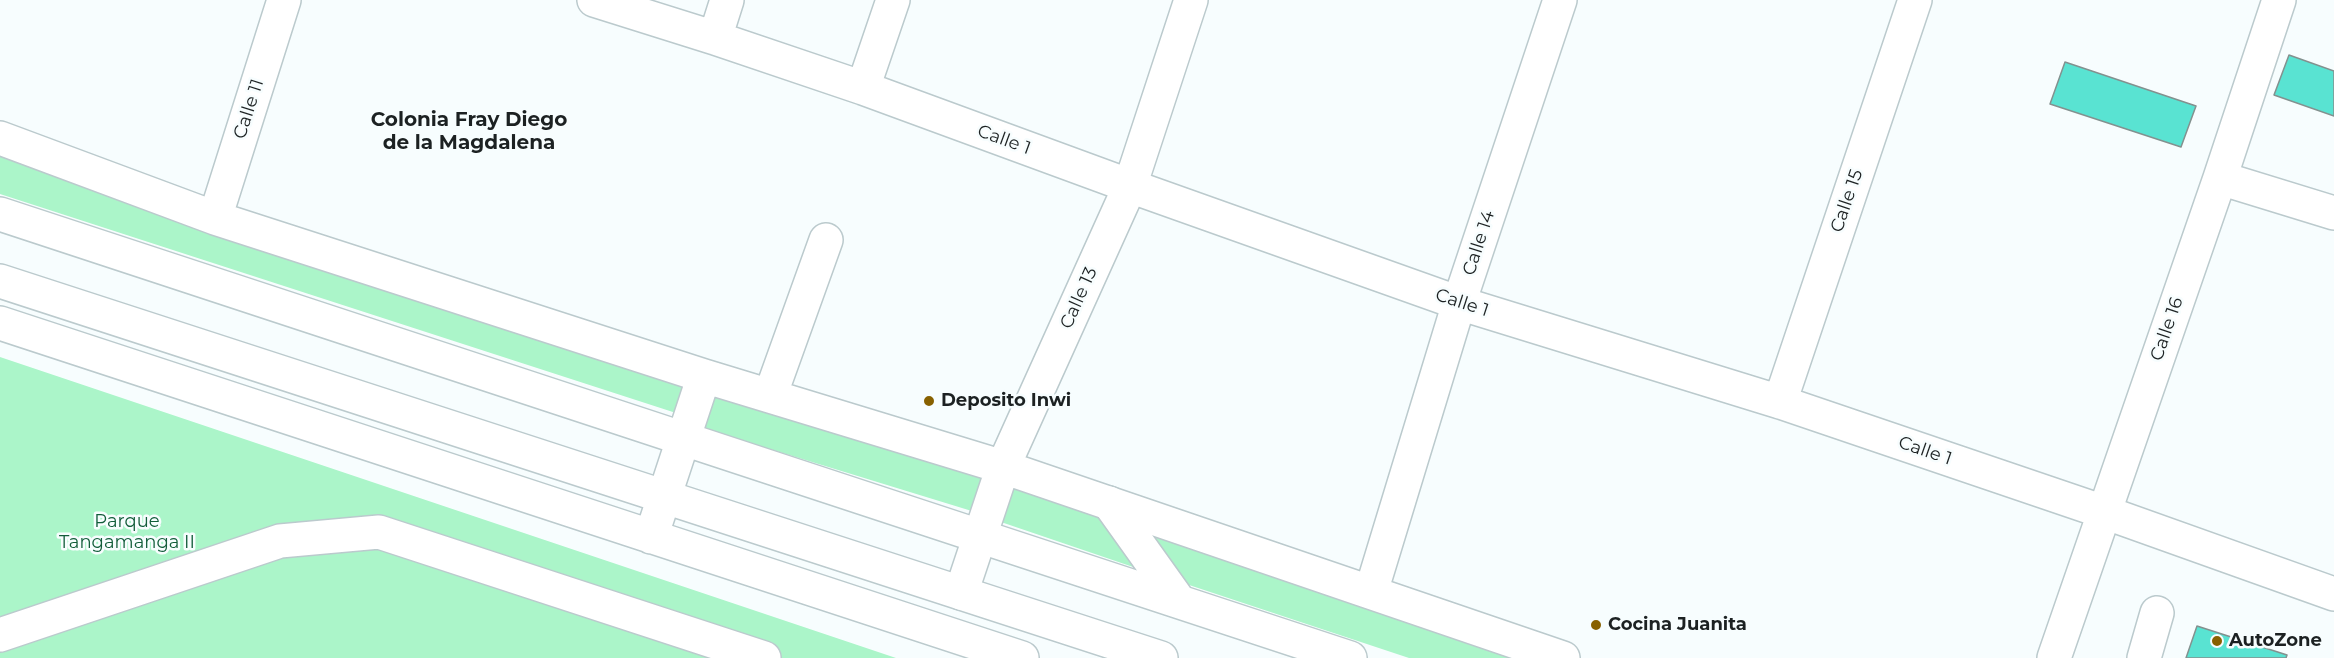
<!DOCTYPE html>
<html>
<head>
<meta charset="utf-8">
<style>
  body { margin:0 }
  canvas { display:block; background:#f7fdfe }
</style>
</head>
<body>
<canvas width="2334" height="658"></canvas>
<script>
const ctx = document.querySelector('canvas').getContext('2d');
ctx.lineJoin = 'round';
function fillPath(path, color) {
  ctx.fillStyle = color;
  ctx.fill(path, 'evenodd');
}
function toPath(rows) {
  const path = new Path2D();
  for (const r of rows) {
    path.moveTo(r[0], r[1]);
    for (let i = 2; i < r.length; i += 2) path.lineTo(r[i], r[i + 1]);
  }
  return path;
}
function trace(path, color, width, dash) {
  ctx.strokeStyle = color;
  ctx.lineWidth = width;
  ctx.lineCap = dash ? 'butt' : 'round';
  ctx.setLineDash(dash || []);
  ctx.stroke(path);
}
function drawText(font, color, halo, rows, align = 'center') {
  ctx.font = font + ' Montserrat,sans-serif';
  ctx.lineWidth = 5;
  ctx.setLineDash([]);
  ctx.textBaseline = 'middle';
  ctx.strokeStyle = halo;
  ctx.fillStyle = color;
  for (const [text, x, y, turn = 0] of rows) {
    ctx.save();
    ctx.translate(x, y);
    ctx.rotate((+turn || 0) * Math.PI / 180);
    ctx.textAlign = isNaN(turn) ? turn : align;
    if (halo) ctx.strokeText(text, 0, 0);
    ctx.fillText(text, 0, 0);
    ctx.restore();
  }
}
fillPath(toPath([
  [0,143,692,374,676,413,0,194],
  [0,357,896,658,0,658],
  [710,383,989,476,975,512,698,427],
  [1010,481,1100,512,1142,570,998,521],
  [1141,525,1539,658,1409,658,1180,582]
]), '#abf5c9');
const building = toPath([
  [2289,55,2334,71,2334,116,2274,95,2289,55],
  [2065,62,2196,106,2181,147,2050,104,2065,62],
  [2197,626,2287,655,2286,658,2186,658,2197,626]
]);
fillPath(building, '#59e3d2');
trace(building, '#83918f', 1.5);
const minor = toPath([
  [594,0,715,38,863,88,1130,186,1459,303,1780,402,2104,512,2334,594],
  [715,38,727,0],
  [863,88,893,0],
  [0,138,215,218,704,376,1003,467,1563,658],
  [2220,178,2334,213],
  [215,218,284,0],
  [0,323,1022,658],
  [770,396,826,240],
  [1780,402,1915,0],
  [651,537,704,376],
  [1371,592,1459,303,1560,0],
  [961,593,1003,467,1130,186,1191,0],
  [0,635,280,541,379,532,764,658],
  [2054,658,2220,178,2279,0],
  [2144,658,2157,613]
]);
const major = toPath([
  [0,214,1350,658],
  [0,281,1161,658],
  [1109,503,1179,601]
]);
trace(minor, '#bbcacd', 36);
trace(major, '#bbcacd', 36);
trace(minor, '#fff', 33);
trace(major, '#fff', 33);
for (const [x, y, r, color] of [
  [929,401,6,"#886100"],
  [1596,625,6,"#886100"],
  [2217,641,6,"#886100"]
]) {
  const dot = new Path2D();
  dot.arc(x, y, r, 0, 2 * Math.PI);
  ctx.fillStyle = color;
  ctx.fill(dot);
  trace(dot, '#f7fdfe', 2);
}
drawText('18px', '#1c2122', '#f7fdfe', [
  ["Calle 11",249,109,-72],
  ["Calle 1",1004,140,20],
  ["Calle 15",1847,201,-71],
  ["Calle 14",1479,243,-72],
  ["Calle 13",1079,298,-66],
  ["Calle 1",1462,303,18],
  ["Calle 16",2167,329,-71],
  ["Calle 1",1925,451,19]
]);
drawText('bold 18px', '#1c2122', '#f7fdfe', [
  ["Deposito Inwi",941,401],
  ["Cocina Juanita",1608,625],
  ["AutoZone",2229,641]
], 'left');
drawText('18px', '#125d3a', '#f7fdfe', [
  ["Parque",127,522],
  ["Tangamanga II",127,543]
]);
drawText('bold 20px', '#1c2122', '#f7fdfe', [
  ["Colonia Fray Diego",469,120],
  ["de la Magdalena",469,143]
]);
</script>
</body>
</html>
